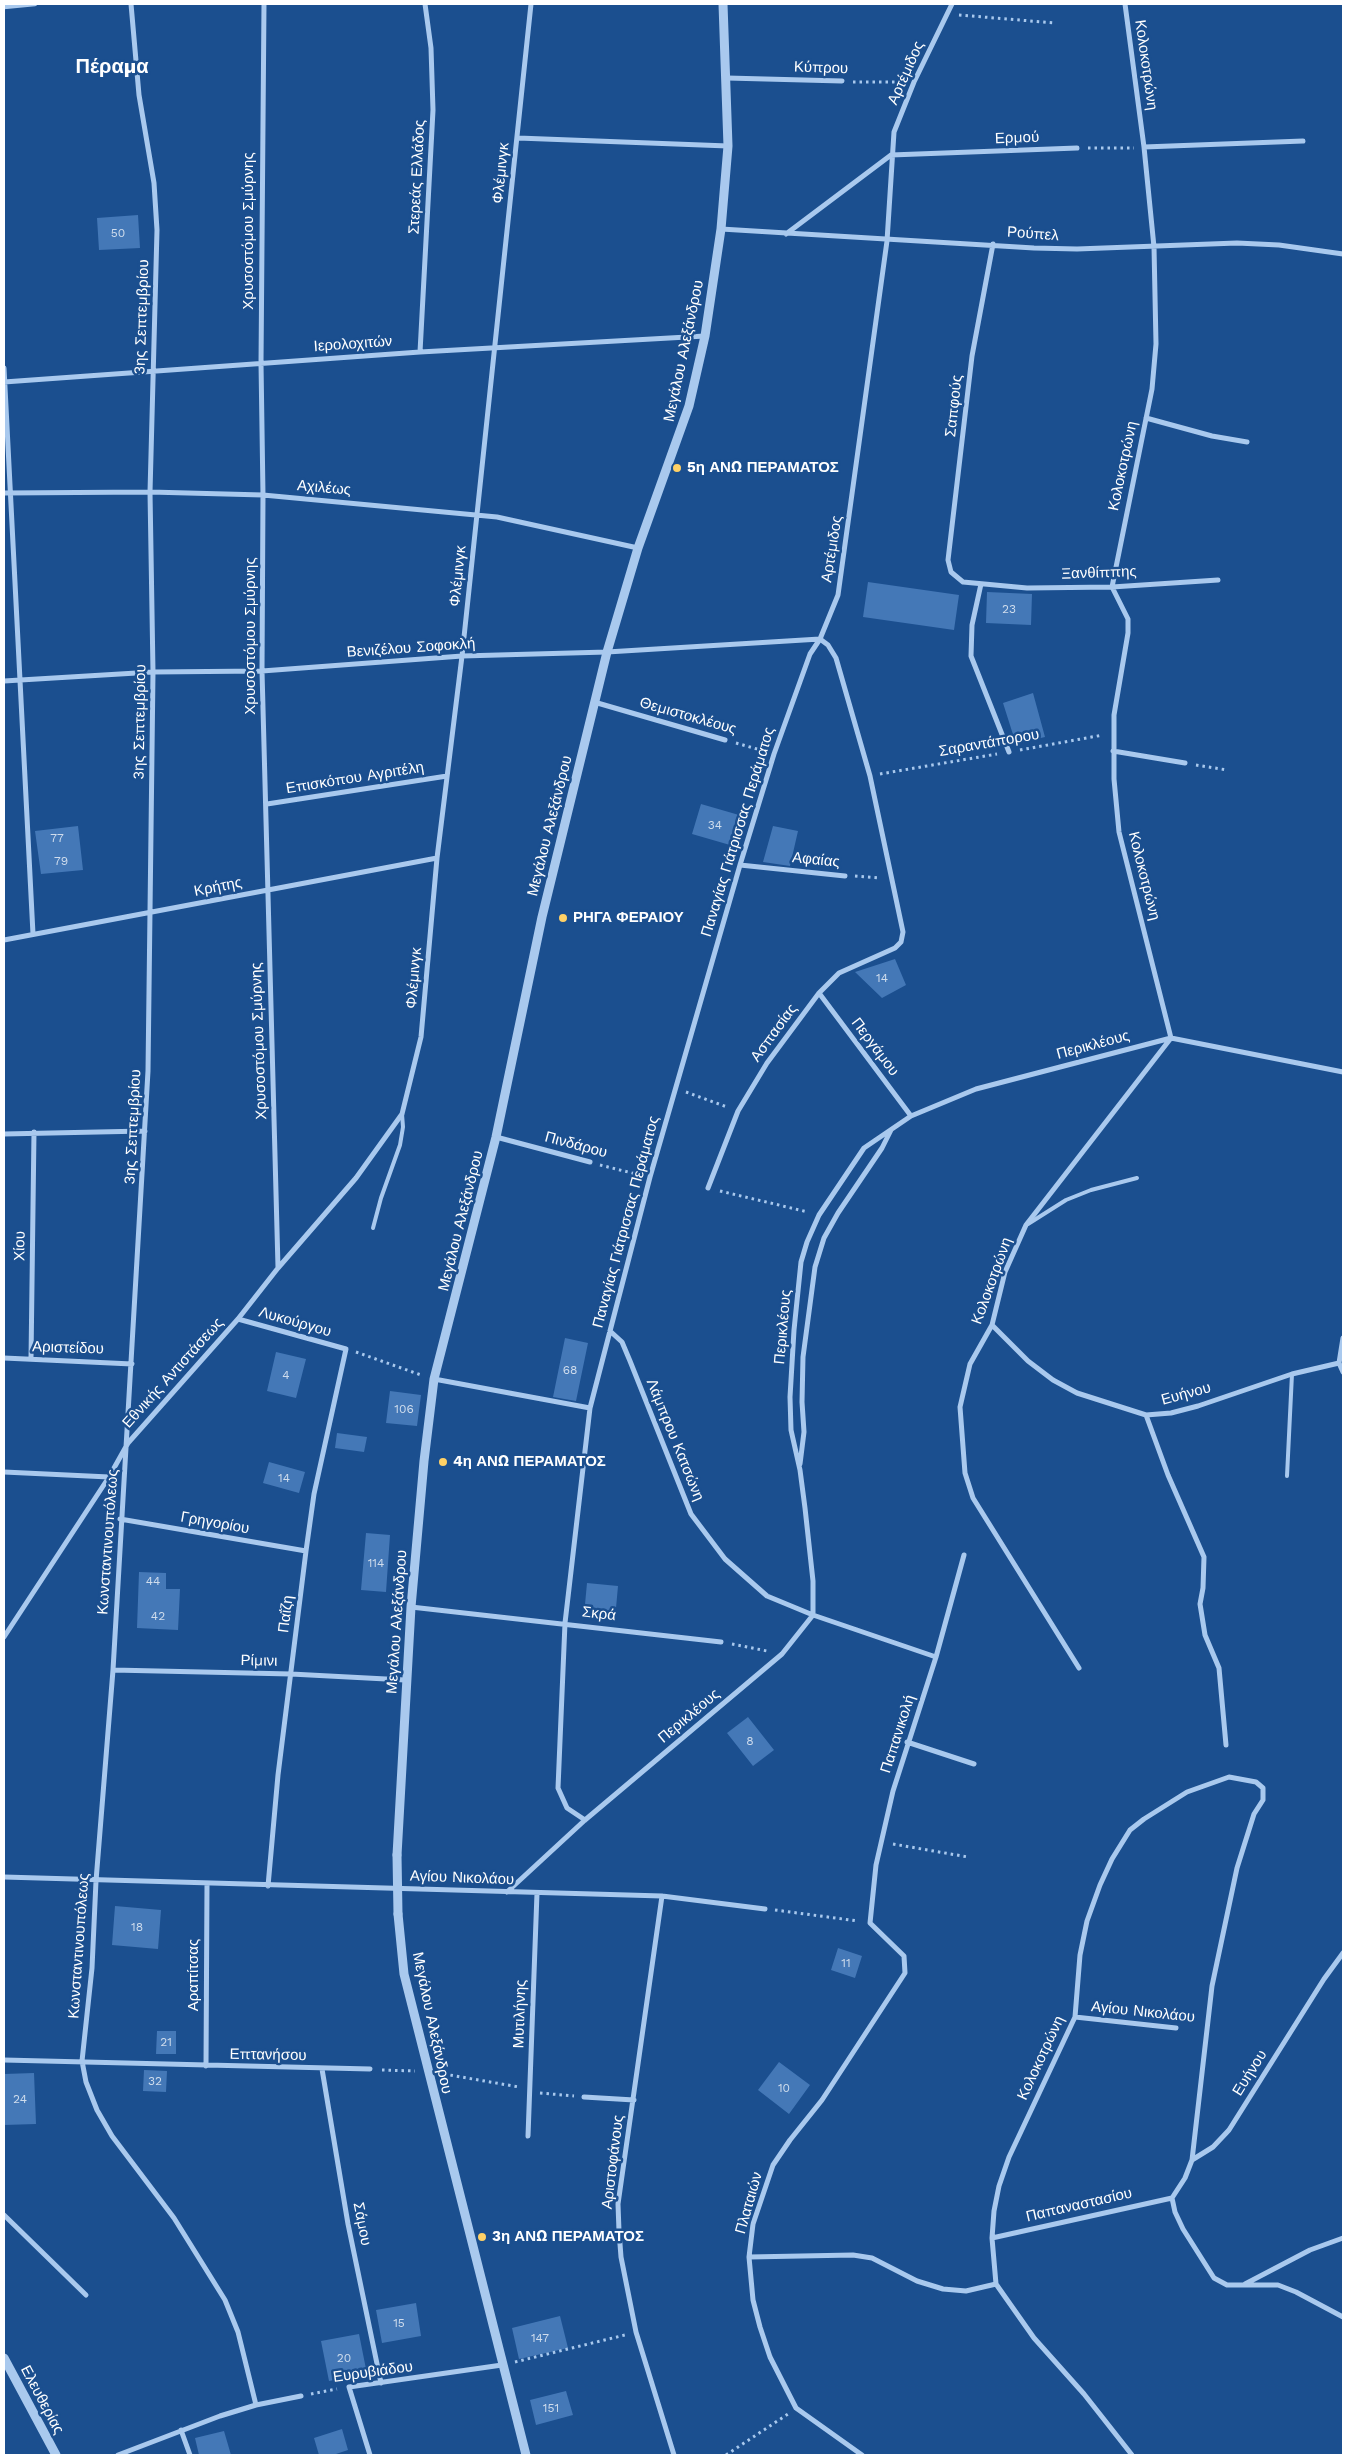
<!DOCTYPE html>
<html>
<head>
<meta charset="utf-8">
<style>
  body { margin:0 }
  #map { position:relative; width:1347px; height:2459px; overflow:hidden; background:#1b4f8f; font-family:"Work Sans",sans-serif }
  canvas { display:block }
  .frame { position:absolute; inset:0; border:5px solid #fff; pointer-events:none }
</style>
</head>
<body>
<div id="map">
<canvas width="1347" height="2459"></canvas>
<div class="frame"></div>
</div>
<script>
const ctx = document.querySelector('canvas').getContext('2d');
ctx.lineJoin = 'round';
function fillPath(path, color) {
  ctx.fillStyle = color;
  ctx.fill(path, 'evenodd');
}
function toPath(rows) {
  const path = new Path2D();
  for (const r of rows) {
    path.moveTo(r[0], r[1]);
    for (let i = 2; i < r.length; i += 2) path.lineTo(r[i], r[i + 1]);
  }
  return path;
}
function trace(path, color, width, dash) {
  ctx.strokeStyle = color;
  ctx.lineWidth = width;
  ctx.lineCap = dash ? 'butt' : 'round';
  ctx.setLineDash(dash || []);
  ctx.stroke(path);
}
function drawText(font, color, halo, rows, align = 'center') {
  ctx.font = font + ' "Work Sans",sans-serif';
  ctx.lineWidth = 5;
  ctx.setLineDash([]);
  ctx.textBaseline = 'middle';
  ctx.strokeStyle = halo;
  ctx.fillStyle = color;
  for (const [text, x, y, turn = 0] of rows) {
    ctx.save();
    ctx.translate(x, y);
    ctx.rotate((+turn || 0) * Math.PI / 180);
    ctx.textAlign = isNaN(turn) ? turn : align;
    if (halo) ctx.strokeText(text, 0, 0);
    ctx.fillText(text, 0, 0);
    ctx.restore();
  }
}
fillPath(toPath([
  [138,215,140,248,99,250,97,218],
  [868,582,959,595,954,630,863,617],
  [987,592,1032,594,1031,625,986,623],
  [1033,693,1045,737,1016,744,1003,703],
  [701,804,739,815,730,845,692,834],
  [78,826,83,870,41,874,35,831],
  [773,826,798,831,790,866,763,862],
  [895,959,906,985,882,998,855,972],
  [565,1338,588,1343,576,1401,553,1397],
  [276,1352,306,1359,296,1398,267,1391],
  [390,1391,421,1395,417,1426,386,1423],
  [337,1433,367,1437,364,1452,335,1448],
  [269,1462,305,1472,299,1493,263,1483],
  [366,1533,390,1535,386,1592,361,1590],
  [139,1572,166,1573,166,1589,180,1589,178,1630,137,1628],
  [587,1583,618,1586,615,1619,584,1615],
  [748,1717,774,1750,753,1766,727,1733],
  [115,1906,161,1910,158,1949,112,1945],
  [838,1948,862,1956,855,1978,831,1970],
  [157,2031,176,2031,176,2054,156,2054],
  [779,2062,810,2085,789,2114,758,2090],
  [144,2070,167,2071,166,2092,143,2091],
  [34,2073,36,2124,4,2125,4,2074],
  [416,2303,421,2336,382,2343,376,2310],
  [560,2316,568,2348,519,2359,512,2328],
  [359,2334,367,2374,329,2381,321,2341],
  [566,2391,573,2415,536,2425,530,2400],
  [342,2429,348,2450,333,2455,319,2455,314,2438],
  [224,2431,231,2455,199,2455,195,2438]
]), '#4478b7');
trace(toPath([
  [959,15,1055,23],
  [853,82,901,82],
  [1088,148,1134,148],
  [736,743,764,751],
  [1020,750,1103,735],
  [1196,765,1227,770],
  [880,774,997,754],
  [855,876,879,878],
  [686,1092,727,1107],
  [600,1165,640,1175],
  [720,1191,808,1212],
  [356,1352,421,1375],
  [732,1644,767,1651],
  [893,1844,968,1857],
  [775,1910,858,1921],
  [382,2070,415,2071],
  [444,2074,519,2087],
  [540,2093,574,2096],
  [515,2362,625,2335],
  [311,2394,337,2389],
  [726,2455,788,2414]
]), '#a9c9ee', 3, [2.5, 4]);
trace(toPath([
  [1028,1224,1066,1200,1091,1190,1137,1178],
  [373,1228,381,1198,400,1145,403,1127,402,1114],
  [1287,1476,1292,1374]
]), '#a9c9ee', 4);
trace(toPath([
  [4,7,35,4]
]), '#a9c9ee', 4.5);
trace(toPath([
  [131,4,139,95,154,183,157,230,150,492,153,672,148,1071,113,1670,96,1881,92,1968,82,2061,86,2082,97,2110,112,2136,174,2218,225,2300,238,2332,256,2405],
  [264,4,261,363,263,495,262,671,278,1267],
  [727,78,842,81],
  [518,138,728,146],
  [1144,147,1303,141],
  [891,155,1077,148],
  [721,229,1034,248,1077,249,1237,243,1279,245,1343,254],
  [786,234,891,155],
  [993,244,972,356,948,560,951,572,963,582,1027,588,1112,587,1218,580],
  [420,352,433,110,431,48,425,4],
  [4,368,33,934],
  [4,382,420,352,705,336],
  [1146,418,1212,436,1247,442],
  [4,493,150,492,263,495,497,517,638,548],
  [981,584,972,625,971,656,1009,752],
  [4,681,153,672,262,671,462,656,607,652,820,639],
  [594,702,725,740],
  [1113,751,1185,763],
  [267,804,447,776],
  [740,865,845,876],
  [4,940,437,858],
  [819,993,911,1116],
  [4,1134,145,1131],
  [496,1137,590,1162],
  [708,1188,738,1111,767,1063,819,993,839,973,895,948,901,942,903,932,870,776,836,658,828,645,820,639],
  [238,1319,346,1349,314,1494,306,1551,278,1775,268,1886],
  [992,1325,1028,1361,1053,1380,1077,1393,1146,1415,1171,1413,1198,1406,1292,1374,1339,1363,1343,1372],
  [610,1331,622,1342,630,1361,691,1514,725,1559,767,1596,813,1615,936,1657],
  [4,1358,132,1364],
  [31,1359,34,1132],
  [1339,1363,1343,1338],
  [434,1379,590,1408],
  [1146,1415,1168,1475,1204,1557,1203,1588,1200,1604,1205,1635,1219,1668,1226,1745],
  [800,1464,804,1432,802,1402,803,1357,815,1267,824,1238,838,1213,882,1148,891,1130],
  [4,1472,109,1477],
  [120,1519,306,1551],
  [411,1607,721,1642],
  [4,1637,109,1477,128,1443,238,1319,278,1268,356,1178,402,1114,421,1037,437,858,462,656,531,4],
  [1079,1668,973,1498,965,1473,960,1407,970,1364,992,1325,1005,1272,1026,1225,1171,1038,1119,832,1114,779,1114,715,1128,633,1128,619,1112,587,1152,389,1156,344,1154,247,1144,147,1125,4],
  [113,1670,291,1674,405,1680],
  [907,1742,974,1764],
  [585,1820,567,1808,558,1788,565,1623,590,1408,650,1177,740,865,774,754,810,654,820,639,838,595,887,241,894,132,914,82,952,4],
  [4,1877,662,1896,765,1909],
  [507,1892,585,1820,782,1654,813,1615,813,1581,805,1508,800,1470,791,1430,790,1397,794,1330,801,1262,807,1242,819,1215,864,1148,911,1116,976,1089,1171,1038,1343,1072],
  [662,1896,618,2204,619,2231,621,2257,636,2332,674,2455],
  [1075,2017,1176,2028],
  [4,2060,370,2069],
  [206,2066,207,1884],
  [322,2069,348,2224,381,2383],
  [584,2097,634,2100],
  [528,2136,537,1893],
  [1172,2198,1185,2178,1192,2160,1213,2147,1229,2130,1324,1979,1343,1953],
  [1172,2198,1175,2212,1183,2229,1214,2278,1227,2285,1278,2285,1296,2292,1343,2317],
  [4,2215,86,2295],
  [992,2238,1172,2198],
  [749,2257,853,2255,872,2258,917,2281,943,2289,966,2291,996,2284],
  [1245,2284,1310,2250,1343,2238],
  [181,2430,190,2455],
  [118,2455,220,2416,256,2405,301,2396],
  [370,2455,349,2387,502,2365],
  [862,2455,796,2408,770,2357,760,2327,753,2300,749,2257,753,2224,773,2165,790,2140,822,2100,905,1973,904,1956,870,1923,876,1865,893,1791,936,1657,964,1555],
  [1132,2455,1084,2394,1034,2338,996,2284,992,2238,994,2211,999,2186,1009,2157,1075,2017,1080,1955,1087,1921,1100,1885,1112,1859,1130,1830,1144,1819,1187,1792,1229,1777,1256,1782,1263,1788,1263,1800,1254,1814,1237,1868,1212,1986,1192,2160]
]), '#a9c9ee', 5);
trace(toPath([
  [397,1855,411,1607,424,1461,434,1379,496,1137,542,917,607,652,638,548,689,406,705,336,721,229,728,146,723,4],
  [398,1914,404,1974,526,2455],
  [4,2358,56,2455]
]), '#a9c9ee', 9);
trace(toPath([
  [397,1855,398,1914]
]), '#a9c9ee', 9);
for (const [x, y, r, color] of [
  [677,468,5,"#ffd166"],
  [563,918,5,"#ffd166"],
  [443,1462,5,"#ffd166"],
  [482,2237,5,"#ffd166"]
]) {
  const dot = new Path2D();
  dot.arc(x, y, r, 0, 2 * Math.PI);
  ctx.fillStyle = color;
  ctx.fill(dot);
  trace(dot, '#1b4f8f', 2);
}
drawText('12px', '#d0dded', null, [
  ["50",118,233],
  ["23",1009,609],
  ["34",715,825],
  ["77",57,838],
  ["79",61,861],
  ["14",882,978],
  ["68",570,1370],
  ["4",286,1375],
  ["106",404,1409],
  ["14",284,1478],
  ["114",376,1563],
  ["44",153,1581],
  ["42",158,1616],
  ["8",750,1741],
  ["18",137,1927],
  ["11",846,1963],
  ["21",166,2042],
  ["32",155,2081],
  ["10",784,2088],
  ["24",20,2099],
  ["15",399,2323],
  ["147",540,2338],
  ["20",344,2358],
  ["151",551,2408]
]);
drawText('15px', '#fff', '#1b4f8f', [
  ["Κολοκοτρώνη",1146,65,82],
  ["Κύπρου",821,68,2],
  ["Αρτέμιδος",906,73,-66],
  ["Ερμού",1017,138,-2],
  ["Φλέμινγκ",501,173,-84],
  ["Στερεάς Ελλάδος",417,177,-87],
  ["Χρυσοστόμου Σμύρνης",249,231,-90],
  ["Ρούπελ",1033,234,4],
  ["3ης Σεπτεμβρίου",142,317,-88],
  ["Ιερολοχιτών",353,344,-4],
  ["Μεγάλου Αλεξάνδρου",684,351,-78],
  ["Σαπφούς",954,406,-84],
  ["Κολοκοτρώνη",1123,466,-78],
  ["Αχιλέως",324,488,5],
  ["Αρτέμιδος",832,549,-81],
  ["Ξανθίππης",1099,573,-2],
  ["Φλέμινγκ",458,576,-84],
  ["Χρυσοστόμου Σμύρνης",251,636,-90],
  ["Βενιζέλου Σοφοκλή",411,648,-4],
  ["Θεμιστοκλέους",688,716,16],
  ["3ης Σεπτεμβρίου",140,722,-89],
  ["Σαραντάπορου",989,743,-10],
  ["Επισκόπου Αγριτέλη",355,778,-9],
  ["Μεγάλου Αλεξάνδρου",550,826,-76],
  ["Παναγίας Γιάτρισσας Περάματος",738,832,-73],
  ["Αφαίας",816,860,6],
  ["Κολοκοτρώνη",1144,876,76],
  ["Κρήτης",218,887,-11],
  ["Φλέμινγκ",414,978,-85],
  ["Ασπασίας",774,1033,-54],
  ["Χρυσοστόμου Σμύρνης",259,1041,-92],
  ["Περικλέους",1093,1045,-15],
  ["Περγάμου",875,1047,53],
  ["3ης Σεπτεμβρίου",133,1127,-87],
  ["Πινδάρου",576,1145,15],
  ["Μεγάλου Αλεξάνδρου",461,1221,-76],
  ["Παναγίας Γιάτρισσας Περάματος",626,1222,-75],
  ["Χίου",20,1246,-89],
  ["Κολοκοτρώνη",992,1281,-70],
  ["Λυκούργου",295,1322,16],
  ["Περικλέους",783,1327,-85],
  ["Αριστείδου",68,1348,2],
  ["Εθνικής Αντιστάσεως",173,1373,-48],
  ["Ευήνου",1186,1394,-15],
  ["Λάμπρου Κατσώνη",675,1440,68],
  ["Γρηγορίου",215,1523,10],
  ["Κωνσταντινουπόλεως",108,1542,-86],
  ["Παΐζη",286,1614,-83],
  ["Σκρά",599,1614,7],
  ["Μεγάλου Αλεξάνδρου",397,1622,-86],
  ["Ρίμινι",259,1661,1],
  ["Περικλέους",689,1716,-40],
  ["Παπανικολή",898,1734,-72],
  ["Αγίου Νικολάου",462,1878,2],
  ["Κωνσταντινουπόλεως",79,1946,-86],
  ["Αραπίτσας",194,1975,-90],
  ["Αγίου Νικολάου",1143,2012,6],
  ["Μυτιλήνης",520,2014,-88],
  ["Μεγάλου Αλεξάνδρου",432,2023,78],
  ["Επτανήσου",268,2055,1],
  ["Κολοκοτρώνη",1041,2058,-65],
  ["Ευήνου",1250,2073,-58],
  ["Αριστοφάνους",613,2162,-83],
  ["Πλαταιών",749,2203,-74],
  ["Παπαναστασίου",1079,2205,-13],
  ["Σάμου",362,2224,79],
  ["Ευρυβιάδου",373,2372,-8],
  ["Ελευθερίας",42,2400,62]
]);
drawText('bold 15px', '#fff', '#1b4f8f', [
  ["5η ΑΝΩ ΠΕΡΑΜΑΤΟΣ",687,468],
  ["ΡΗΓΑ ΦΕΡΑΙΟΥ",573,918],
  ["4η ΑΝΩ ΠΕΡΑΜΑΤΟΣ",453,1462],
  ["3η ΑΝΩ ΠΕΡΑΜΑΤΟΣ",492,2237]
], 'left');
drawText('bold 20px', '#fff', '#1b4f8f', [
  ["Πέραμα",112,67]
]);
</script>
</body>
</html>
